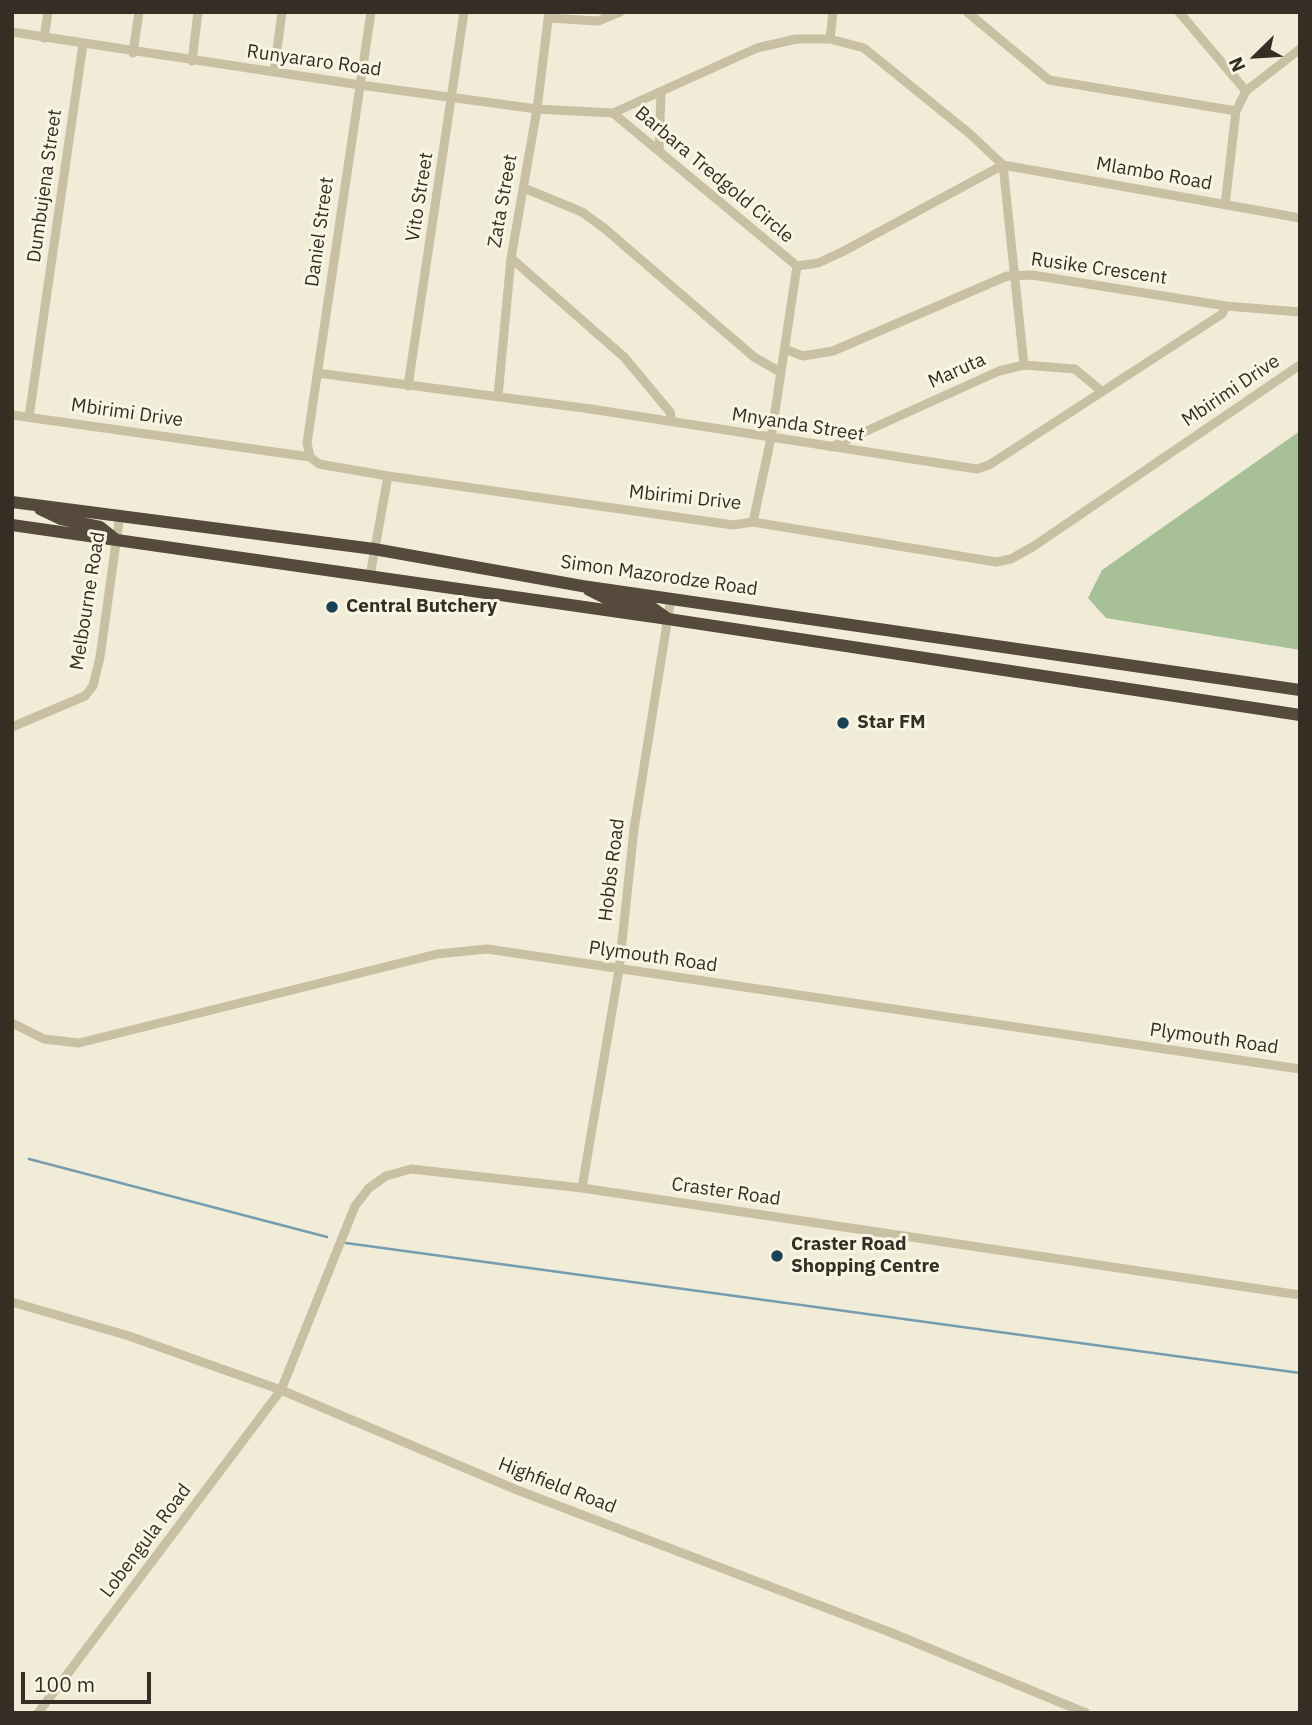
<!DOCTYPE html>
<html>
<head>
<meta charset="utf-8">
<style>
  body { margin:0 }
  #map { position:relative; width:1312px; height:1725px; overflow:hidden; background:#f1ecd7; font-family:"IBM Plex Sans",sans-serif }
  canvas { display:block }
  .frame { position:absolute; inset:0; border:14px solid #342e25; pointer-events:none }
  .north { position:absolute; left:1221px; top:21px; width:70px; height:70px; -webkit-text-stroke:5px #f9f5e3; paint-order:stroke; rotate:246deg; font-size:19px; font-weight:700; line-height:28px; text-align:center; color:#342e25 }
  .north::after { content:''; display:block; margin:auto; width:24px; height:32px; background:#342e25; clip-path:polygon(50% 0,100% 100%,50% 72%,0 100%) }
  .scale { position:absolute; left:21px; top:1672px; width:130px; height:32px; box-sizing:border-box; border:4px solid #342e25; border-top:0; padding-left:9px; font-size:21px; line-height:24px; white-space:nowrap; color:#342e25; -webkit-text-stroke:5px #f9f5e3; paint-order:stroke }
</style>
</head>
<body>
<div id="map">
<canvas width="1312" height="1725"></canvas>
<div class="frame"></div>
<div class="north">N</div>
<div class="scale">100 m</div>
</div>
<script>
const ctx = document.querySelector('canvas').getContext('2d');
ctx.lineJoin = 'round';
function fillPath(path, color) {
  ctx.fillStyle = color;
  ctx.fill(path, 'evenodd');
}
function toPath(rows) {
  const path = new Path2D();
  for (const r of rows) {
    path.moveTo(r[0], r[1]);
    for (let i = 2; i < r.length; i += 2) path.lineTo(r[i], r[i + 1]);
  }
  return path;
}
function trace(path, color, width, dash) {
  ctx.strokeStyle = color;
  ctx.lineWidth = width;
  ctx.lineCap = dash ? 'butt' : 'round';
  ctx.setLineDash(dash || []);
  ctx.stroke(path);
}
function drawText(font, color, halo, rows, align = 'center') {
  ctx.font = font + ' "IBM Plex Sans",sans-serif';
  ctx.lineWidth = 6;
  ctx.setLineDash([]);
  ctx.textBaseline = 'middle';
  ctx.strokeStyle = halo;
  ctx.fillStyle = color;
  for (const [text, x, y, turn = 0] of rows) {
    ctx.save();
    ctx.translate(x, y);
    ctx.rotate((+turn || 0) * Math.PI / 180);
    ctx.textAlign = isNaN(turn) ? turn : align;
    if (halo) ctx.strokeText(text, 0, 0);
    ctx.fillText(text, 0, 0);
    ctx.restore();
  }
}
fillPath(toPath([
  [1300,431,1300,650,1106,618,1088,598,1102,570]
]), '#a7c097');
trace(toPath([
  [29,1159,327,1237],
  [346,1243,1300,1373]
]), '#759daf', 2.5);
trace(toPath([
  [967,12,1049,80,1236,111],
  [1179,12,1246,91],
  [548,18,598,21,620,12],
  [12,32,360,85,537,109,613,113],
  [44,38,48,12],
  [796,39,830,39,864,48,970,134,1003,165,842,252,818,263,797,266,613,113,757,48,796,39],
  [830,39,833,12],
  [133,53,139,12],
  [192,61,198,12],
  [274,72,282,12],
  [659,149,661,93],
  [524,188,582,212,604,228,754,357,780,372],
  [1225,205,1236,111,1246,91,1300,49],
  [511,258,624,357,670,412,672,422],
  [784,349,803,356,833,351,1007,276,1032,275,1226,306,1300,312],
  [1024,365,1003,165,1300,218],
  [317,373,591,409,977,469,989,465,1222,314,1226,306],
  [408,386,464,12],
  [498,396,511,258,537,109,549,12],
  [12,415,310,457,319,464,388,476,733,525,753,522,996,562,1011,559,1034,546,1300,365],
  [29,417,83,44],
  [831,447,999,371,1024,365,1075,369,1100,390],
  [310,457,307,443,371,12],
  [753,522,771,438,797,266],
  [370,576,388,476],
  [12,727,85,696,93,686,100,657,120,514],
  [12,1023,44,1039,79,1043,437,954,487,949,1300,1069],
  [582,1188,619,970,634,829,671,598],
  [12,1302,129,1336,281,1390,517,1490,892,1633,1086,1713],
  [38,1713,281,1390,355,1206,369,1188,386,1176,411,1169,582,1188,1300,1295]
]), '#c9bfa3', 9);
trace(toPath([
  [12,502,374,549,582,586,1300,690],
  [40,509,61,519,100,527,115,539],
  [12,525,668,619,1300,715],
  [589,590,611,601,651,607,668,619]
]), '#554a3c', 12);
for (const [x, y, r, color] of [
  [332,607,7,"#1a4256"],
  [843,723,7,"#1a4256"],
  [777,1256,7,"#1a4256"]
]) {
  const dot = new Path2D();
  dot.arc(x, y, r, 0, 2 * Math.PI);
  ctx.fillStyle = color;
  ctx.fill(dot);
  trace(dot, '#f9f5e3', 2.5);
}
drawText('19px', '#342e25', '#f9f5e3', [
  ["Runyararo Road",314,61,8],
  ["Mlambo Road",1154,174,10],
  ["Barbara Tredgold Circle",714,175,40],
  ["Dumbujena Street",45,186,-82],
  ["Vito Street",420,197,-81],
  ["Zata Street",503,201,-80],
  ["Daniel Street",320,232,-82],
  ["Rusike Crescent",1099,269,8],
  ["Maruta",957,371,-24],
  ["Mbirimi Drive",1231,391,-34],
  ["Mbirimi Drive",127,413,8],
  ["Mnyanda Street",798,425,9],
  ["Mbirimi Drive",685,498,6],
  ["Simon Mazorodze Road",659,576,8],
  ["Melbourne Road",88,601,-81],
  ["Hobbs Road",612,870,-83],
  ["Plymouth Road",653,957,8],
  ["Plymouth Road",1214,1039,8],
  ["Craster Road",726,1192,8],
  ["Highfield Road",557,1486,21],
  ["Lobengula Road",146,1541,-53]
]);
drawText('bold 19px', '#342e25', '#f9f5e3', [
  ["Central Butchery",346,607],
  ["Star FM",857,723],
  ["Craster Road",791,1245],
  ["Shopping Centre",791,1267]
], 'left');
</script>
</body>
</html>
